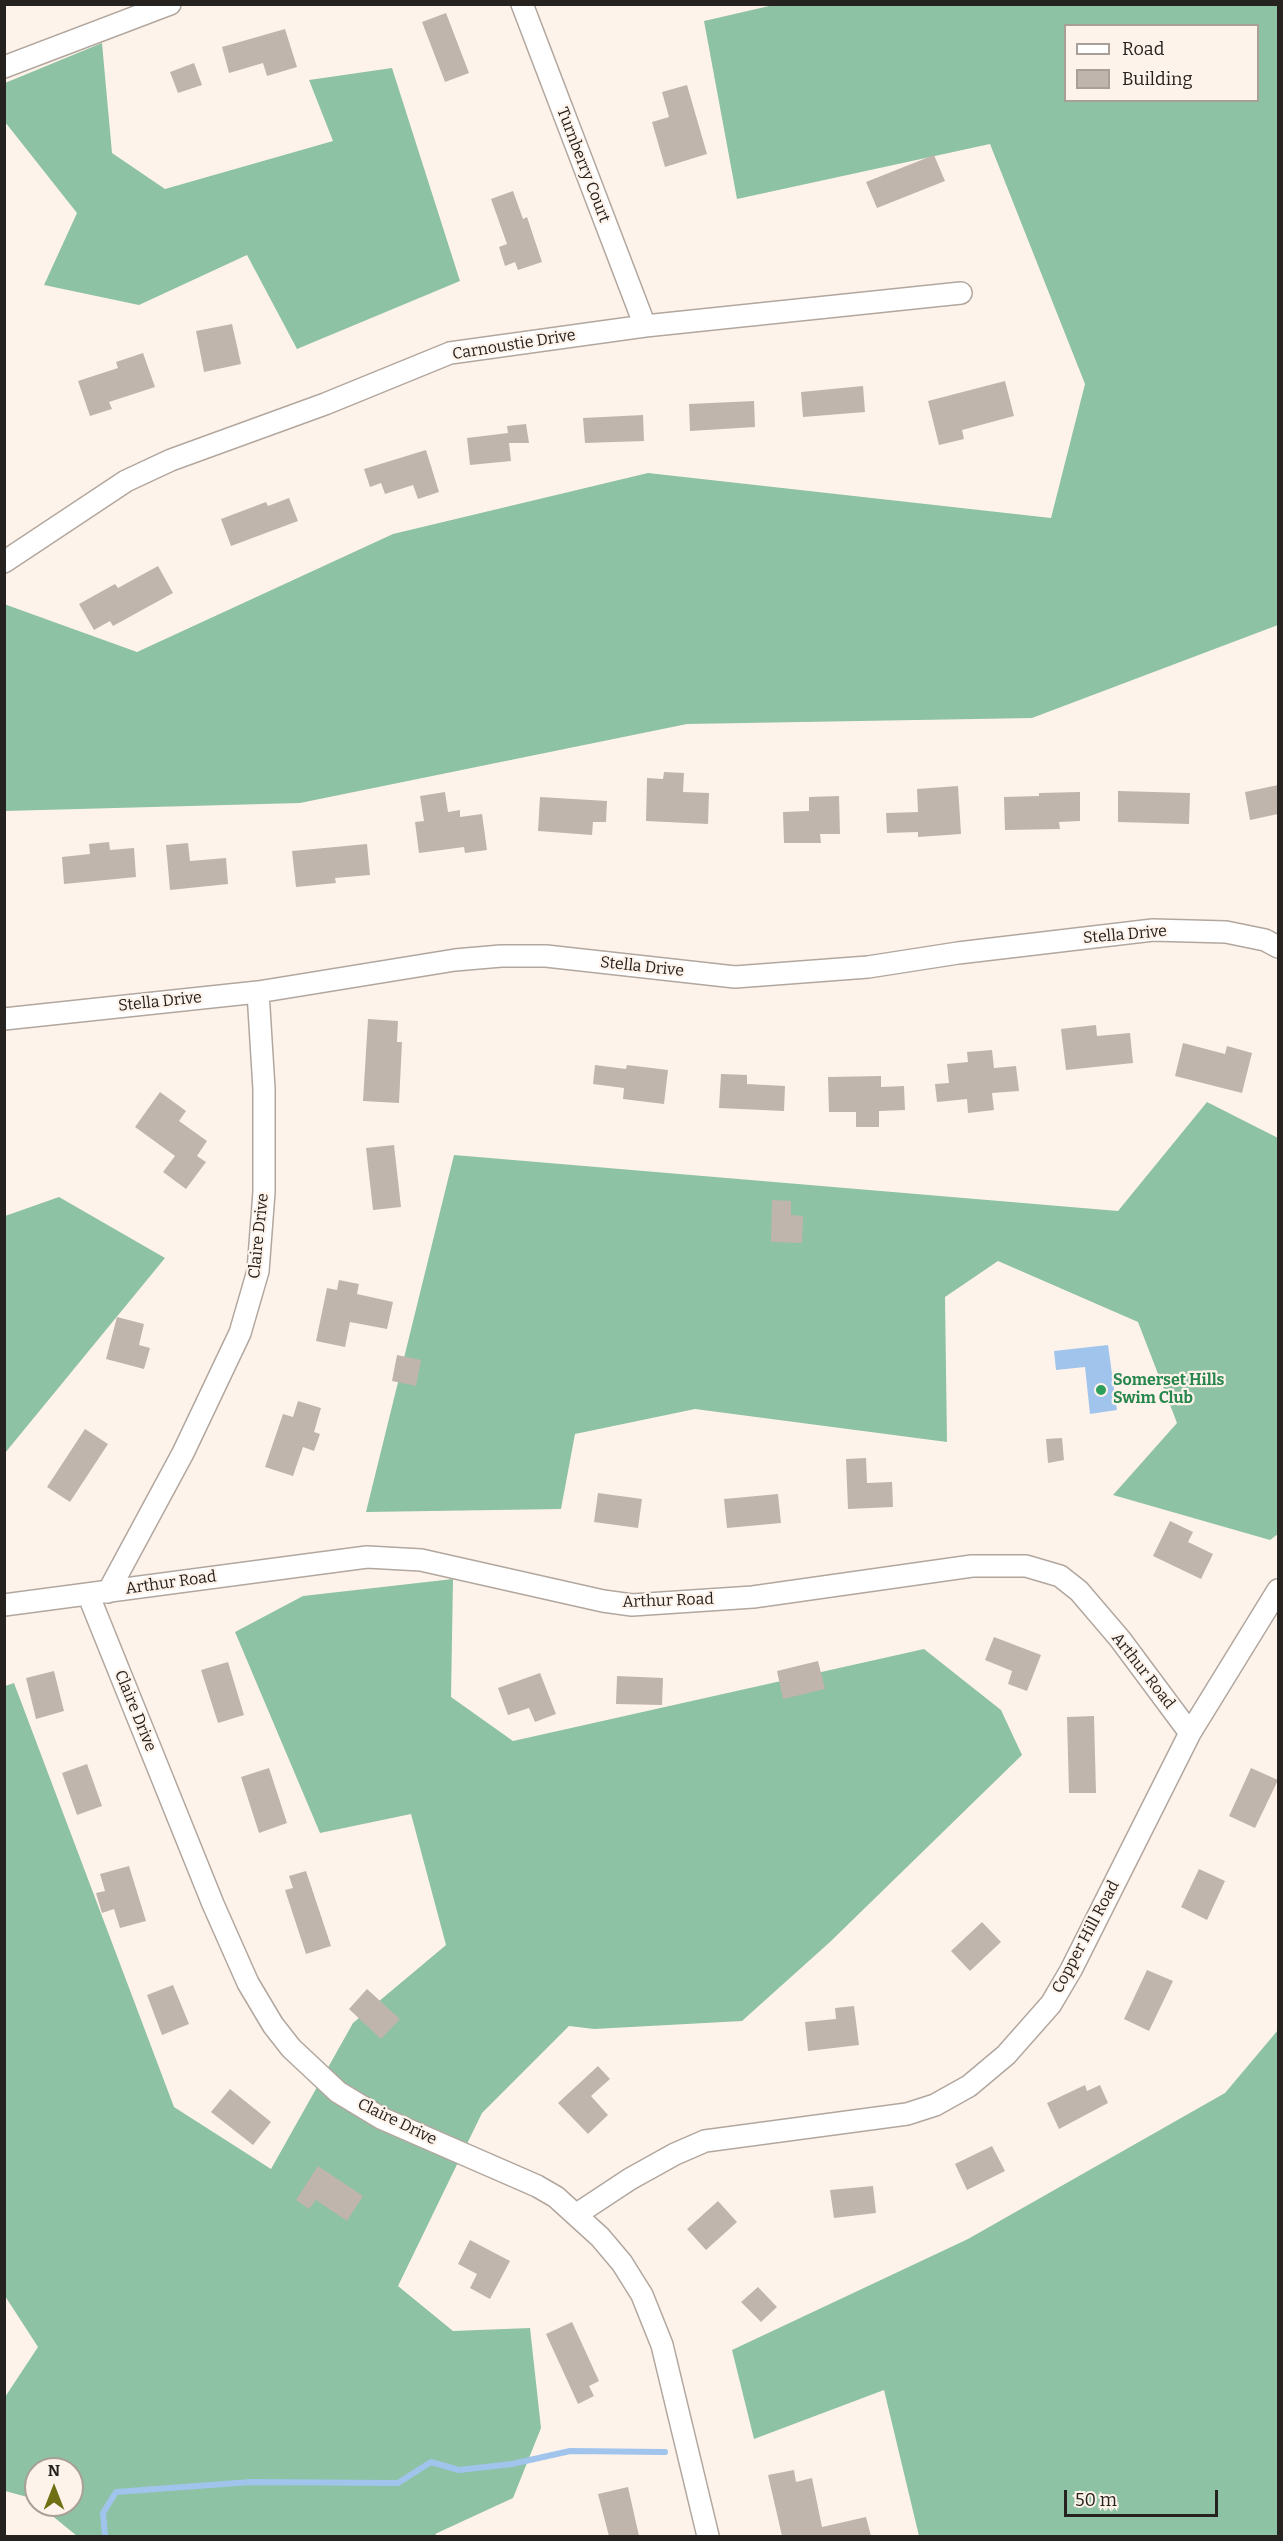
<!DOCTYPE html>
<html>
<head>
<meta charset="utf-8">
<style>
  body { margin:0 }
  #map { position:relative; width:1283px; height:2541px; overflow:hidden; background:#fef3ea; font-family:Bitter,serif }
  canvas { display:block }
  .frame { position:absolute; inset:0; border:6px solid #26221f; pointer-events:none }
  .legend { position:absolute; left:1064px; top:24px; width:195px; height:78px; box-sizing:border-box; background:#fef3ea; border:2px solid #a89f99; margin:0; padding:8px 10px; list-style:none; font-size:18px; color:#26221f }
  .legend li { display:flex; align-items:center; gap:12px; height:30px }
  .legend b { width:30px; border:2px solid #a89f99 }
  .north { position:absolute; left:24px; top:2457px; width:60px; height:60px; box-sizing:border-box; background:#fef3ea; border:2px solid #a89f99; border-radius:50%; rotate:0deg; font-size:16px; font-weight:700; line-height:24px; text-align:center; color:#26221f }
  .north::after { content:''; display:block; margin:auto; width:21px; height:27px; background:#6f7013; clip-path:polygon(50% 0,100% 100%,50% 72%,0 100%) }
  .scale { position:absolute; left:1064px; top:2490px; width:154px; height:27px; box-sizing:border-box; border:3px solid #26221f; border-top:0; padding-left:8px; font-size:18px; line-height:21px; white-space:nowrap; color:#26221f; -webkit-text-stroke:4px #fef3ea; paint-order:stroke }
</style>
</head>
<body>
<div id="map">
<canvas width="1283" height="2541"></canvas>
<div class="frame"></div>
<ul class="legend">
<li><b style="height:8px;background:#fff"></b>Road</li>
<li><b style="height:16px;background:#c0b5ad"></b>Building</li>
</ul>
<div class="north">N</div>
<div class="scale">50 m</div>
</div>
<script>
const ctx = document.querySelector('canvas').getContext('2d');
ctx.lineJoin = 'round';
function fillPath(path, color) {
  ctx.fillStyle = color;
  ctx.fill(path, 'evenodd');
}
function toPath(rows) {
  const path = new Path2D();
  for (const r of rows) {
    path.moveTo(r[0], r[1]);
    for (let i = 2; i < r.length; i += 2) path.lineTo(r[i], r[i + 1]);
  }
  return path;
}
function trace(path, color, width, dash) {
  ctx.strokeStyle = color;
  ctx.lineWidth = width;
  ctx.lineCap = dash ? 'butt' : 'round';
  ctx.setLineDash(dash || []);
  ctx.stroke(path);
}
function drawText(font, color, halo, rows, align = 'center') {
  ctx.font = font + ' Bitter,serif';
  ctx.lineWidth = 4.5;
  ctx.setLineDash([]);
  ctx.textBaseline = 'middle';
  ctx.strokeStyle = halo;
  ctx.fillStyle = color;
  for (const [text, x, y, turn = 0] of rows) {
    ctx.save();
    ctx.translate(x, y);
    ctx.rotate((+turn || 0) * Math.PI / 180);
    ctx.textAlign = isNaN(turn) ? turn : align;
    if (halo) ctx.strokeText(text, 0, 0);
    ctx.fillText(text, 0, 0);
    ctx.restore();
  }
}
fillPath(toPath([
  [778,4,1278,5,1278,625,1032,718,687,724,300,803,5,811,4,604,137,652,393,534,648,473,1051,518,1085,384,990,144,737,199,704,21],
  [1066,26,1258,26,1258,100,1066,100],
  [102,43,112,153,165,189,333,141,309,80,392,68,460,281,297,349,247,255,139,305,44,285,77,213,5,122,5,83],
  [1207,1102,1278,1138,1278,1534,1270,1540,1113,1495,1177,1423,1138,1322,998,1261,945,1297,947,1442,695,1409,575,1434,561,1509,366,1512,454,1155,1118,1211],
  [59,1197,165,1258,5,1453,5,1216],
  [453,1579,451,1697,513,1741,924,1649,1001,1710,1022,1755,830,1942,742,2021,594,2029,569,2026,482,2113,398,2286,453,2331,530,2328,541,2428,513,2498,435,2534,438,2536,77,2536,39,2505,72,2505,72,2469,36,2469,36,2502,31,2498,5,2491,5,2397,38,2347,5,2296,5,1686,14,1683,174,2107,271,2169,353,2023,446,1945,411,1814,320,1833,235,1632,303,1596],
  [1278,2030,1278,2536,919,2536,884,2390,754,2439,732,2350,968,2239,1225,2093]
]), '#8ec2a4');
fillPath(toPath([
  [1108,1345,1117,1410,1090,1414,1085,1367,1056,1370,1054,1351]
]), '#a1c4ed');
trace(toPath([
  [105,2536,103,2513,116,2492,251,2482,398,2483,431,2462,459,2470,512,2464,570,2451,665,2452]
]), '#a1c4ed', 6);
fillPath(toPath([
  [446,13,469,73,445,82,422,22],
  [285,29,297,67,267,76,263,63,229,73,222,47],
  [194,63,202,85,178,93,170,72],
  [687,85,707,154,665,167,652,122,669,117,662,92],
  [934,155,945,181,877,208,866,182],
  [513,191,523,219,527,217,542,262,518,270,515,262,505,266,499,247,507,244,491,199],
  [232,324,241,364,204,372,196,331],
  [143,353,155,387,109,402,112,409,90,416,78,381,118,368,116,362],
  [1005,381,1014,416,962,430,964,439,939,445,928,401],
  [863,386,865,412,803,417,801,392],
  [754,401,755,427,690,431,689,404],
  [643,415,644,441,585,443,583,418],
  [526,424,529,443,509,443,511,461,470,465,467,438,508,433,507,426],
  [426,450,439,492,418,499,413,485,385,494,381,483,370,487,364,469],
  [289,498,298,521,231,546,221,519,266,502,268,506],
  [158,566,173,593,113,626,110,621,94,630,79,604,115,584,118,588],
  [664,772,684,773,683,792,709,793,708,824,646,821,647,778,663,779],
  [1278,785,1278,814,1250,820,1245,792],
  [958,786,961,834,918,837,918,832,887,833,886,813,918,812,917,789],
  [1118,791,1190,793,1189,824,1118,822],
  [445,792,448,812,460,810,460,817,482,814,487,850,465,853,464,847,419,853,415,822,424,821,420,796],
  [1080,792,1080,821,1059,822,1060,829,1005,830,1004,797,1039,796,1039,793],
  [839,796,840,834,820,834,821,843,784,843,783,812,809,811,809,797],
  [540,797,607,801,606,822,593,822,592,835,538,831],
  [109,842,110,850,134,848,136,877,64,884,62,857,90,854,89,844],
  [188,843,190,861,226,858,228,884,170,890,166,845],
  [367,844,370,875,335,878,336,883,296,887,292,851],
  [368,1019,398,1021,397,1042,402,1042,399,1103,363,1101],
  [1096,1025,1097,1036,1130,1033,1133,1063,1066,1070,1061,1029],
  [1183,1043,1225,1054,1227,1046,1252,1053,1242,1093,1175,1076],
  [992,1050,994,1068,1016,1066,1019,1091,992,1093,994,1110,968,1113,967,1099,937,1102,935,1084,949,1083,947,1064,968,1062,967,1052],
  [595,1065,626,1069,627,1065,668,1070,664,1104,623,1099,624,1088,593,1084],
  [721,1074,747,1075,747,1084,785,1086,784,1111,719,1108],
  [881,1076,881,1087,904,1086,905,1110,879,1111,879,1127,856,1127,856,1112,829,1112,828,1077],
  [160,1092,186,1111,179,1121,207,1141,197,1156,206,1162,186,1189,163,1172,175,1156,135,1127],
  [394,1145,401,1207,373,1210,366,1148],
  [772,1200,791,1201,791,1215,803,1216,802,1243,771,1242],
  [339,1280,359,1284,357,1294,393,1302,387,1329,350,1322,345,1347,316,1341,327,1288,337,1290],
  [117,1317,144,1324,139,1345,150,1348,144,1369,106,1359],
  [397,1355,421,1360,416,1386,392,1381],
  [298,1401,321,1408,314,1432,320,1434,314,1451,303,1447,293,1476,265,1467,283,1414,293,1417],
  [85,1429,108,1444,70,1502,47,1487],
  [1062,1438,1064,1460,1048,1463,1046,1439],
  [866,1458,867,1483,892,1482,893,1507,848,1509,846,1459],
  [598,1493,642,1499,638,1528,594,1522],
  [778,1494,781,1523,727,1528,724,1499],
  [1170,1521,1193,1532,1188,1542,1213,1554,1201,1579,1153,1556],
  [994,1637,1041,1655,1027,1691,1008,1684,1012,1671,985,1660],
  [818,1661,825,1689,783,1699,777,1671],
  [228,1662,244,1715,218,1723,201,1670],
  [54,1671,64,1711,36,1719,26,1678],
  [540,1673,556,1714,535,1722,529,1708,508,1715,498,1688],
  [617,1676,663,1678,662,1705,616,1704],
  [1094,1716,1096,1793,1069,1793,1067,1717],
  [87,1764,102,1806,77,1815,62,1773],
  [269,1768,287,1823,259,1833,241,1777],
  [1251,1768,1278,1780,1255,1828,1229,1816],
  [129,1866,146,1921,120,1928,114,1909,102,1913,96,1893,105,1891,100,1874],
  [1199,1869,1225,1881,1207,1920,1181,1907],
  [306,1871,331,1946,306,1954,285,1890,293,1888,289,1876],
  [982,1922,1001,1942,970,1971,951,1951],
  [1147,1970,1173,1981,1149,2031,1124,2019],
  [173,1985,189,2024,162,2035,147,1995],
  [367,1989,400,2019,381,2039,349,2009],
  [854,2006,859,2045,808,2051,805,2022,836,2019,835,2008],
  [598,2066,610,2079,591,2096,608,2115,588,2134,558,2103],
  [1085,2085,1087,2091,1100,2085,1108,2103,1059,2129,1047,2103],
  [230,2089,271,2122,253,2145,211,2112],
  [992,2146,1005,2171,967,2190,955,2164],
  [318,2166,363,2196,347,2221,316,2200,309,2209,296,2200],
  [873,2186,876,2213,834,2218,830,2190],
  [718,2201,737,2222,706,2250,687,2229],
  [470,2240,510,2261,490,2299,470,2288,477,2274,458,2264],
  [758,2287,777,2307,761,2322,741,2302],
  [572,2322,599,2381,589,2386,594,2396,578,2404,546,2334],
  [794,2470,796,2482,812,2478,822,2527,866,2517,871,2536,782,2536,768,2475],
  [628,2487,639,2536,609,2536,598,2494]
]), '#c0b5ad');
const minor = toPath([
  [522,4,645,326],
  [4,67,170,4],
  [4,562,126,481,171,460,325,404,450,353,645,326,961,293],
  [4,1019,258,992,455,960,501,956,546,956,735,977,868,967,958,953,1153,930,1226,932,1265,940,1278,947],
  [108,1592,183,1453,240,1333,258,1271,264,1192,264,1089,258,992],
  [88,1594,213,1904,248,1983,273,2025,291,2048,338,2092,381,2118,537,2186,556,2197,600,2237,622,2263,642,2295,662,2345,708,2536],
  [4,1605,367,1557,421,1560,603,1601,632,1605,753,1597,972,1566,1026,1566,1060,1576,1079,1591,1120,1639,1190,1733],
  [577,2214,630,2179,675,2154,705,2141,907,2114,935,2105,969,2086,1006,2055,1051,2004,1071,1970,1190,1733,1278,1590]
]);
trace(minor, '#b2a79f', 24);
trace(minor, '#fff', 21);
for (const [x, y, r, color] of [
  [1101,1390,6,"#2e9e5b"]
]) {
  const dot = new Path2D();
  dot.arc(x, y, r, 0, 2 * Math.PI);
  ctx.fillStyle = color;
  ctx.fill(dot);
  trace(dot, '#fef3ea', 2);
}
drawText('16px', '#26221f', '#fef3ea', [
  ["Turnberry Court",583,165,69],
  ["Carnoustie Drive",514,345,-9],
  ["Stella Drive",1125,935,-5],
  ["Stella Drive",642,967,6],
  ["Stella Drive",160,1002,-6],
  ["Claire Drive",259,1236,-84],
  ["Arthur Road",171,1583,-8],
  ["Arthur Road",668,1601,-2],
  ["Arthur Road",1143,1671,52],
  ["Claire Drive",135,1711,68],
  ["Copper Hill Road",1086,1937,-62],
  ["Claire Drive",397,2122,26]
]);
drawText('bold 16px', '#27864d', '#fef3ea', [
  ["Somerset Hills",1113,1381],
  ["Swim Club",1113,1399]
], 'left');
</script>
</body>
</html>
